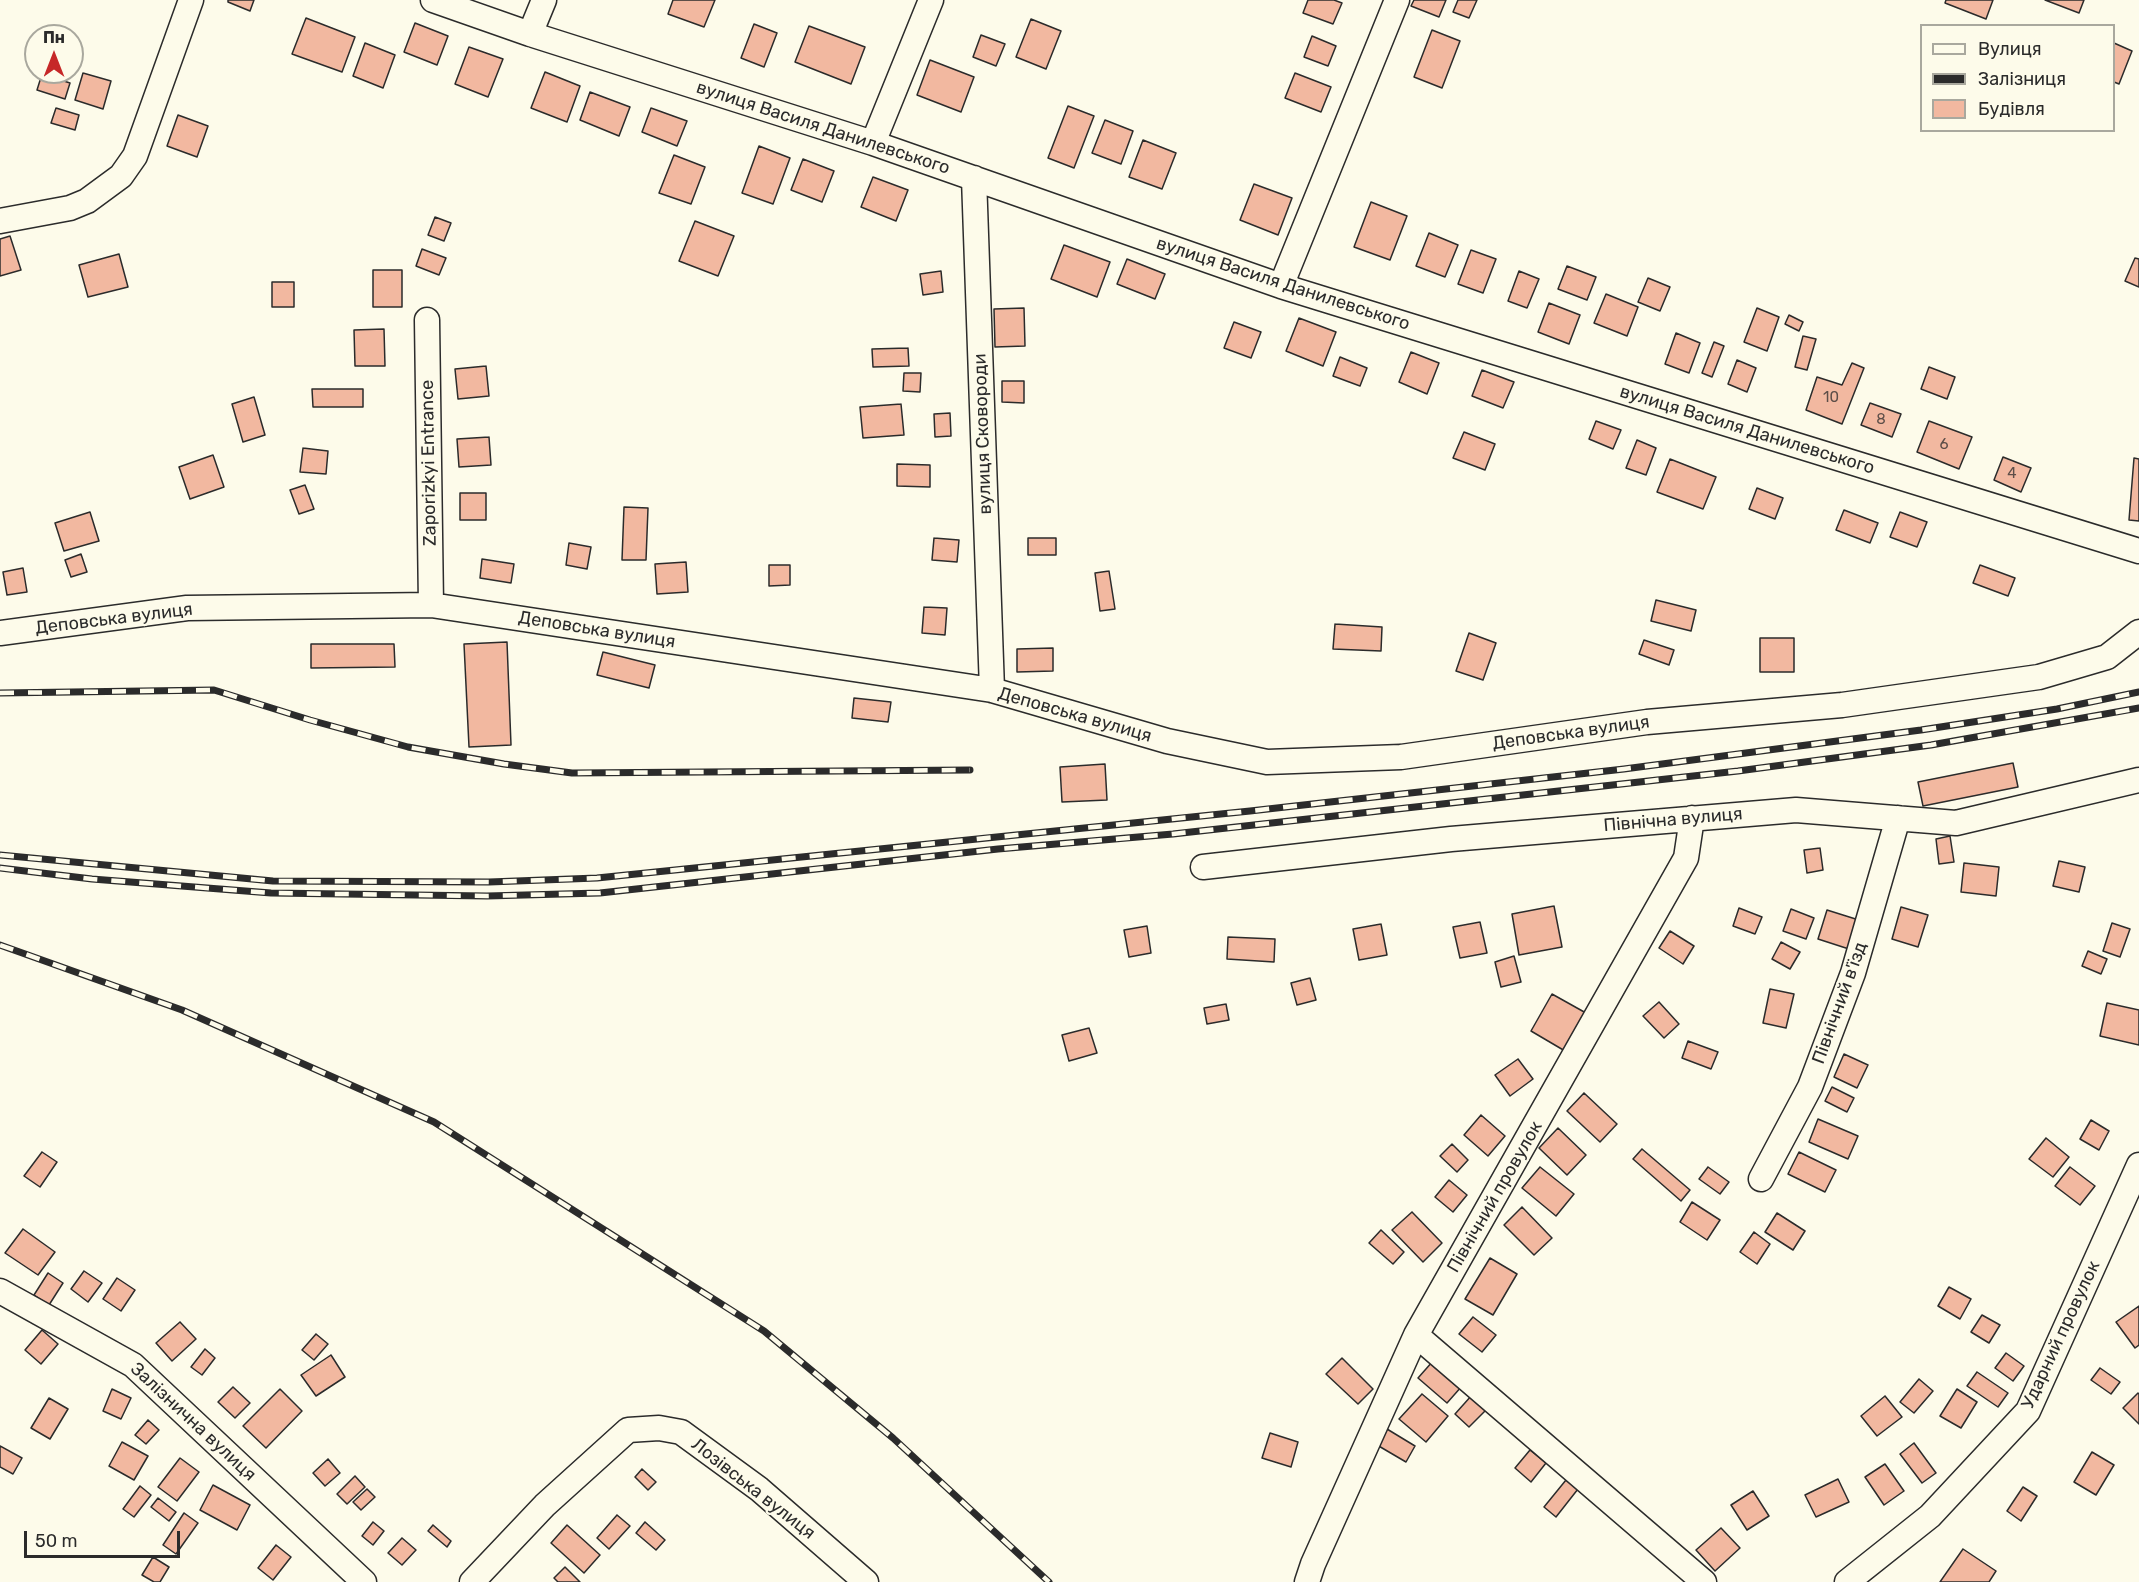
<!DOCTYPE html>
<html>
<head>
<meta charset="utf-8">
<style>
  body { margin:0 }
  #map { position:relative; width:2139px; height:1582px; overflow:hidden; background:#fdfbea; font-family:Rubik,sans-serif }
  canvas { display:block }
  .legend { position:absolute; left:1920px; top:24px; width:195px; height:108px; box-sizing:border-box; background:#fdfbea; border:2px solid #a9a89e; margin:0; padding:8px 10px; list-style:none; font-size:18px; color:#2b2b2b }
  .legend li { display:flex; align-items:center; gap:12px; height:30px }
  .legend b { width:30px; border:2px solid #a9a89e }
  .north { position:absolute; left:24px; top:24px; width:60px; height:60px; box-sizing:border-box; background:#fdfbea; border:2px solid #a9a89e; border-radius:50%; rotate:0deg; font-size:16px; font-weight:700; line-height:24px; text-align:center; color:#2b2b2b }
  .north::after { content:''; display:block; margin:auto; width:21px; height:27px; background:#c62828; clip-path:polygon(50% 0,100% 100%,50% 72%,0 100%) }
  .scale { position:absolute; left:24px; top:1531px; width:156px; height:27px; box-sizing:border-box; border:3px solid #2b2b2b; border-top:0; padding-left:8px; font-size:18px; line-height:21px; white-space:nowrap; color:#2b2b2b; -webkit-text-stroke:4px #fdfbea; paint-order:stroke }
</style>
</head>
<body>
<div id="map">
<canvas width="2139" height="1582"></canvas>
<ul class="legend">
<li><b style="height:8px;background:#fdfbea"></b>Вулиця</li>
<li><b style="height:8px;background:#2b2b2b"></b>Залізниця</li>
<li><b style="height:16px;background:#f2b8a0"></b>Будівля</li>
</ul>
<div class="north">Пн</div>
<div class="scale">50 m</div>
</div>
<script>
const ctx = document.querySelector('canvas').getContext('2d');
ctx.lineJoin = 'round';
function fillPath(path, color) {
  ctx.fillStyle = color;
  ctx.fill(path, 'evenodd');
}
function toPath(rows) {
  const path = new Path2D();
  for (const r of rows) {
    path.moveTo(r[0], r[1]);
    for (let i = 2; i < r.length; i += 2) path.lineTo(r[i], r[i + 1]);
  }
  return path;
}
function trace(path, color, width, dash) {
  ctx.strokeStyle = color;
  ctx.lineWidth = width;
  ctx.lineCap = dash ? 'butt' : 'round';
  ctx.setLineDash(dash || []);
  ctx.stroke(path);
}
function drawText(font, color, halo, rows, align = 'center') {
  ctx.font = font + ' Rubik,sans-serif';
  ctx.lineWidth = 4.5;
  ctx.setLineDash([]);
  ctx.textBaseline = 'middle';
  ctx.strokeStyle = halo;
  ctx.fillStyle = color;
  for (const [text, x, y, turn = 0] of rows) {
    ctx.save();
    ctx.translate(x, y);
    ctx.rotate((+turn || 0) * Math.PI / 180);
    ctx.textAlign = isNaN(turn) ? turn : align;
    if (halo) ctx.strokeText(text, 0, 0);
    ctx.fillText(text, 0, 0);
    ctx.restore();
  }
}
const building = toPath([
  [228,0,254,0,250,11,228,2,228,0],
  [673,0,715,0,704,27,668,14,673,0],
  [1308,0,1334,0,1342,3,1333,24,1303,13,1308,0],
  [1414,0,1446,0,1439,17,1411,6,1414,0],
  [1458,0,1477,0,1469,18,1453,12,1458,0],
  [1946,0,1993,0,1986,19,1945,3,1946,0],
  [2045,0,2084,0,2079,13,2045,0],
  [306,18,355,37,342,72,292,54,306,18],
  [1031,19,1061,31,1046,69,1016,57,1031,19],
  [415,23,448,36,437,65,404,52,415,23],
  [754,24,777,33,764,67,741,58,754,24],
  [809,26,865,47,851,84,795,62,809,26],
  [1432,30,1460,41,1442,88,1414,77,1432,30],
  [981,35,1005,44,996,66,973,57,981,35],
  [1312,36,1336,46,1328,66,1304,57,1312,36],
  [365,43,395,55,383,88,353,76,365,43],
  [2114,43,2132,51,2119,84,2114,82,2114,43],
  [469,47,503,59,488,97,455,84,469,47],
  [930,60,974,77,961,112,917,95,930,60],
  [545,72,580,86,567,122,531,108,545,72],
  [83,73,111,81,103,109,75,100,83,73],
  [1295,73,1331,87,1321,112,1285,98,1295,73],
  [42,74,70,83,65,99,37,90,42,74],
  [590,92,630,107,619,136,580,120,590,92],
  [1068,106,1094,116,1074,168,1048,158,1068,106],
  [56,108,79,115,75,130,51,123,56,108],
  [651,108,687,121,677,146,642,132,651,108],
  [178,115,208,126,197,157,167,146,178,115],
  [1105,120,1133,131,1121,164,1092,153,1105,120],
  [1143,140,1176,153,1162,189,1129,177,1143,140],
  [759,146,790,158,773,204,742,193,759,146],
  [674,155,705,167,691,204,659,193,674,155],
  [803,159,834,171,822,202,791,190,803,159],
  [873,177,908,190,896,221,861,207,873,177],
  [1254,184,1292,198,1278,235,1240,220,1254,184],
  [1371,202,1407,216,1390,260,1354,247,1371,202],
  [435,217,451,223,444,241,428,235,435,217],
  [695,221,734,236,718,276,679,261,695,221],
  [1429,233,1458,245,1445,277,1416,266,1429,233],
  [10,236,21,270,0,276,0,239,10,236],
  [1064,245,1110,262,1097,297,1051,279,1064,245],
  [422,249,446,258,439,275,416,266,422,249],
  [1471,250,1496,259,1483,293,1458,284,1471,250],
  [119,254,128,287,88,297,79,265,119,254],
  [2135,258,2139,259,2139,287,2125,281,2135,258],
  [1127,259,1165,274,1155,299,1117,284,1127,259],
  [1567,266,1596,277,1587,300,1558,289,1567,266],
  [373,270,402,270,402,307,373,307,373,270],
  [941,271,943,292,923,295,920,274,941,271],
  [1519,271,1539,279,1527,308,1508,301,1519,271],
  [1648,278,1670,287,1660,311,1638,302,1648,278],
  [272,282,294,282,294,307,272,307,272,282],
  [1606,294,1638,307,1627,336,1594,323,1606,294],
  [1549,303,1580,315,1569,344,1538,332,1549,303],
  [1024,308,1025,346,995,347,994,309,1024,308],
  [1757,308,1779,317,1767,351,1744,342,1757,308],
  [1789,315,1803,322,1799,331,1785,324,1789,315],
  [1299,318,1336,332,1323,366,1286,351,1299,318],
  [1234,322,1261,332,1251,358,1224,348,1234,322],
  [384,329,385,366,355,366,354,330,384,329],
  [1676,333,1700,343,1689,373,1665,364,1676,333],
  [1803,336,1816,339,1807,370,1795,367,1803,336],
  [1714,342,1724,346,1712,377,1702,373,1714,342],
  [908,348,909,366,873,367,872,349,908,348],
  [1411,352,1439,363,1427,394,1399,382,1411,352],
  [1340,357,1367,368,1360,386,1333,376,1340,357],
  [1737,360,1756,368,1747,392,1728,384,1737,360],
  [1852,363,1864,368,1842,424,1806,410,1817,377,1842,385,1852,363],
  [486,366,489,396,458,399,455,369,486,366],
  [1929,367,1955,377,1947,399,1921,389,1929,367],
  [1482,370,1514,382,1503,408,1472,396,1482,370],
  [904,373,921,373,920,392,903,391,904,373],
  [1002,381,1024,381,1024,403,1002,402,1002,381],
  [312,389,363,389,363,407,313,407,312,389],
  [254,397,265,435,243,442,232,404,254,397],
  [1870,403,1901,414,1892,437,1861,425,1870,403],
  [901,404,904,435,863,438,860,407,901,404],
  [950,413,951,436,935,437,934,414,950,413],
  [1596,421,1621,430,1613,449,1589,439,1596,421],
  [1929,421,1972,437,1959,469,1917,452,1929,421],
  [1464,432,1495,444,1485,470,1453,458,1464,432],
  [489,437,491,465,459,467,457,439,489,437],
  [1637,440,1656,448,1646,475,1626,468,1637,440],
  [303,448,328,451,326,474,300,472,303,448],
  [213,455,224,487,190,499,179,467,213,455],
  [2003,457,2031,468,2021,492,1994,480,2003,457],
  [2134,458,2139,459,2139,521,2129,520,2134,458],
  [1670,459,1716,477,1703,509,1657,492,1670,459],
  [897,464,930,465,930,487,897,486,897,464],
  [305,485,314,509,299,514,290,490,305,485],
  [1757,488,1783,498,1775,519,1749,509,1757,488],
  [460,493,486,493,486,520,460,520,460,493],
  [624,507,648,508,646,560,622,560,624,507],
  [1844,510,1878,523,1870,543,1836,530,1844,510],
  [90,512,99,541,64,551,55,523,90,512],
  [1900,512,1927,522,1917,547,1890,537,1900,512],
  [934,538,959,540,957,562,932,560,934,538],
  [1028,538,1056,538,1056,555,1028,555,1028,538],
  [569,543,591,547,587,569,566,565,569,543],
  [81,554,87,572,71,577,65,560,81,554],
  [482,559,514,564,511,583,480,578,482,559],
  [686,562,688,592,657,594,655,564,686,562],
  [769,565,790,565,790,585,769,586,769,565],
  [1980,565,2015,578,2008,596,1973,583,1980,565],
  [23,568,27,592,7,595,3,572,23,568],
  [1109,571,1115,609,1100,611,1095,573,1109,571],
  [1656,600,1696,610,1691,631,1651,621,1656,600],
  [924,607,947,608,945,635,922,633,924,607],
  [1335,624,1382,627,1381,651,1333,649,1335,624],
  [1469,633,1496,643,1483,680,1456,671,1469,633],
  [1760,638,1794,638,1794,672,1760,672,1760,638],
  [1644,640,1674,650,1669,665,1639,654,1644,640],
  [507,642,511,745,469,747,464,644,507,642],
  [311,644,394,644,395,667,311,668,311,644],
  [1053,648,1053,671,1017,672,1017,649,1053,648],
  [603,652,655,665,649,688,597,675,603,652],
  [854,698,891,702,888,722,852,718,854,698],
  [2013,763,2018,787,1923,806,1918,782,2013,763],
  [1105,764,1107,800,1062,802,1060,767,1105,764],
  [1950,836,1954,862,1939,864,1936,839,1950,836],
  [1820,848,1823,870,1807,873,1804,850,1820,848],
  [2059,861,2085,867,2079,892,2053,886,2059,861],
  [1964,863,1999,867,1996,896,1961,892,1964,863],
  [1554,906,1562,947,1519,955,1512,914,1554,906],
  [1901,907,1928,915,1918,947,1892,939,1901,907],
  [1739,908,1762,917,1755,934,1733,926,1739,908],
  [1791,909,1814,918,1806,939,1783,931,1791,909],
  [1827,910,1862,921,1852,950,1818,939,1827,910],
  [1480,922,1487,953,1460,958,1453,927,1480,922],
  [2112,923,2130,929,2120,957,2103,951,2112,923],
  [1381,924,1387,955,1359,960,1353,929,1381,924],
  [1147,926,1151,953,1129,957,1124,930,1147,926],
  [1670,931,1694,946,1683,964,1659,948,1670,931],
  [1228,937,1275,939,1274,962,1227,959,1228,937],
  [1781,942,1800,952,1790,969,1772,959,1781,942],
  [2088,951,2107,959,2101,974,2082,966,2088,951],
  [1514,956,1521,982,1501,987,1495,962,1514,956],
  [1310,978,1316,1000,1297,1005,1291,983,1310,978],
  [1770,989,1794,994,1786,1028,1763,1023,1770,989],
  [1552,994,1586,1013,1565,1051,1531,1031,1552,994],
  [1659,1002,1679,1024,1664,1038,1643,1016,1659,1002],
  [2107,1003,2139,1010,2139,1045,2100,1036,2107,1003],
  [1226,1004,1229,1020,1207,1024,1204,1008,1226,1004],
  [1089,1028,1097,1053,1069,1061,1062,1035,1089,1028],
  [1688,1041,1718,1052,1711,1069,1682,1058,1688,1041],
  [1844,1054,1868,1065,1857,1088,1834,1077,1844,1054],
  [1518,1059,1533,1079,1510,1096,1495,1075,1518,1059],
  [1832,1087,1854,1098,1847,1112,1825,1101,1832,1087],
  [1584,1093,1617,1124,1600,1142,1567,1111,1584,1093],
  [1481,1115,1505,1136,1488,1156,1464,1135,1481,1115],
  [1818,1119,1858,1136,1848,1159,1809,1142,1818,1119],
  [2091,1120,2109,1131,2099,1150,2080,1139,2091,1120],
  [1558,1128,1586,1155,1567,1175,1539,1148,1558,1128],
  [2046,1138,2069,1157,2053,1177,2029,1159,2046,1138],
  [1452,1144,1468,1160,1457,1172,1440,1156,1452,1144],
  [1642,1149,1690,1190,1681,1201,1633,1159,1642,1149],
  [42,1152,57,1162,40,1187,24,1176,42,1152],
  [1799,1152,1836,1170,1825,1192,1788,1174,1799,1152],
  [1540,1167,1574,1194,1556,1216,1522,1188,1540,1167],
  [1708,1167,1729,1182,1720,1194,1699,1179,1708,1167],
  [2070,1167,2095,1186,2080,1205,2055,1186,2070,1167],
  [1449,1180,1467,1195,1453,1212,1435,1197,1449,1180],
  [1692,1202,1720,1220,1707,1240,1680,1222,1692,1202],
  [1522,1207,1552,1238,1534,1255,1504,1225,1522,1207],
  [1412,1212,1442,1243,1423,1262,1392,1230,1412,1212],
  [1777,1213,1805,1231,1793,1250,1765,1232,1777,1213],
  [23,1229,55,1252,38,1275,5,1253,23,1229],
  [1381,1230,1404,1252,1393,1264,1369,1243,1381,1230],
  [1754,1232,1770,1244,1757,1264,1740,1252,1754,1232],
  [1490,1258,1517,1274,1493,1315,1465,1299,1490,1258],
  [84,1271,102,1283,88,1302,71,1289,84,1271],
  [48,1273,63,1283,49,1305,34,1295,48,1273],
  [117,1278,135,1290,121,1311,103,1299,117,1278],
  [1949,1287,1971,1299,1960,1319,1938,1306,1949,1287],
  [2139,1306,2139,1345,2135,1348,2116,1322,2139,1306],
  [1982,1315,2000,1325,1989,1343,1971,1332,1982,1315],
  [1473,1317,1496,1335,1482,1352,1459,1334,1473,1317],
  [180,1322,196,1339,172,1361,156,1343,180,1322],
  [42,1330,58,1344,41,1364,25,1350,42,1330],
  [316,1334,328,1344,314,1360,302,1350,316,1334],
  [205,1349,215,1358,202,1375,191,1367,205,1349],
  [2006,1353,2024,1366,2013,1381,1995,1368,2006,1353],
  [331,1355,345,1377,316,1396,301,1375,331,1355],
  [1342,1358,1373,1389,1358,1404,1326,1374,1342,1358],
  [1433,1361,1462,1386,1447,1403,1418,1378,1433,1361],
  [2100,1368,2120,1382,2111,1394,2091,1380,2100,1368],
  [1977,1372,2008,1393,1998,1407,1967,1386,1977,1372],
  [1919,1379,1933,1391,1914,1413,1900,1402,1919,1379],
  [233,1387,250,1403,235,1418,218,1402,233,1387],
  [112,1389,131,1398,121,1419,103,1411,112,1389],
  [280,1389,302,1411,266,1448,243,1426,280,1389],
  [1957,1389,1977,1402,1961,1428,1940,1416,1957,1389],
  [2138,1393,2139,1394,2139,1424,2123,1408,2138,1393],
  [1422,1394,1448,1416,1426,1442,1399,1419,1422,1394],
  [1472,1395,1487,1409,1469,1427,1455,1414,1472,1395],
  [1885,1396,1902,1417,1877,1436,1861,1416,1885,1396],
  [49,1398,68,1409,50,1439,31,1428,49,1398],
  [148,1420,159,1430,146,1444,135,1435,148,1420],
  [1387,1429,1415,1446,1406,1462,1377,1445,1387,1429],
  [1270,1433,1298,1442,1291,1467,1262,1458,1270,1433],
  [122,1442,148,1456,134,1480,109,1466,122,1442],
  [1914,1443,1936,1473,1922,1483,1900,1454,1914,1443],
  [0,1446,22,1458,13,1474,0,1467,0,1446],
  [1530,1450,1546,1463,1531,1482,1515,1468,1530,1450],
  [2092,1452,2114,1465,2096,1495,2074,1482,2092,1452],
  [180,1458,199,1472,177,1501,158,1487,180,1458],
  [328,1459,340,1473,325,1486,313,1473,328,1459],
  [1885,1464,1904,1491,1884,1505,1865,1477,1885,1464],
  [642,1469,656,1482,648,1490,635,1477,642,1469],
  [355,1476,365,1487,347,1504,337,1494,355,1476],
  [1838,1479,1849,1502,1816,1517,1805,1495,1838,1479],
  [1566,1480,1578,1489,1556,1517,1544,1507,1566,1480],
  [213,1485,250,1505,237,1530,200,1510,213,1485],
  [140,1486,151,1495,134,1517,123,1509,140,1486],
  [2023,1487,2037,1496,2021,1521,2007,1511,2023,1487],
  [367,1489,375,1497,361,1510,353,1502,367,1489],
  [1753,1491,1769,1516,1747,1530,1731,1505,1753,1491],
  [158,1498,176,1512,169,1521,151,1507,158,1498],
  [184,1513,198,1523,176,1554,163,1545,184,1513],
  [617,1515,630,1526,609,1549,597,1538,617,1515],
  [373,1522,384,1531,373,1545,362,1536,373,1522],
  [645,1522,665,1540,656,1550,636,1533,645,1522],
  [433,1525,451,1541,447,1547,428,1531,433,1525],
  [567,1525,600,1555,584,1573,551,1543,567,1525],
  [1721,1528,1740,1548,1715,1571,1696,1550,1721,1528],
  [402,1538,416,1550,402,1565,388,1553,402,1538],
  [276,1545,291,1557,273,1580,258,1568,276,1545],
  [1963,1549,1996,1571,1989,1582,1940,1582,1963,1549],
  [153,1557,169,1567,160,1582,154,1582,142,1575,153,1557],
  [565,1567,580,1582,558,1582,554,1578,565,1567]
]);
fillPath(building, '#f2b8a0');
trace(building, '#2b2b2b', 1.5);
const minor = toPath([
  [433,0,530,34,873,143,1281,286,2139,551],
  [530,34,544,0],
  [873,143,931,0],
  [974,178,992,690],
  [0,221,70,208,87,201,121,176,135,156,191,0],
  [1281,286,1397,0],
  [427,320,431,605],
  [0,633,187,608,431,605,992,690,1167,741,1267,762,1401,757,1647,722,1842,705,2039,677,2107,657,2139,632],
  [1203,867,1451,839,1796,810,1956,823,2139,780],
  [1761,1179,1810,1087,1853,973,1898,818],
  [0,1291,133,1365,364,1582],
  [1416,1335,1704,1582],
  [472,1582,545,1505,628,1430,659,1428,681,1432,759,1489,866,1582],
  [1307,1582,1313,1564,1416,1335,1686,858,1692,818],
  [1847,1582,1930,1516,2028,1411,2139,1165]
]);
trace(minor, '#2b2b2b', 27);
trace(minor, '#fdfbea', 24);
const rail = toPath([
  [0,693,214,690,310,720,408,747,504,764,572,773,970,770],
  [0,855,273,881,489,882,597,878,1250,811,1624,769,1921,730,2057,709,2139,692],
  [0,868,92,879,271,893,487,896,600,893,998,849,1173,834,1738,771,1931,745,2139,708],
  [0,945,182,1010,434,1122,764,1331,893,1438,1049,1582]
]);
trace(rail, '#2b2b2b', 7);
trace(rail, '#fdfbea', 4.5, [14]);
drawText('15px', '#5d4e48', null, [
  ["10",1831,398],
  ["8",1881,420],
  ["6",1944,445],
  ["4",2012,474]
]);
drawText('18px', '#2b2b2b', '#fdfbea', [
  ["вулиця Василя Данилевського",823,128,18],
  ["вулиця Василя Данилевського",1283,284,18],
  ["вулиця Василя Данилевського",1747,430,17],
  ["вулиця Сковороди",983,434,-92],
  ["Zaporizkyi Entrance",429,463,-91],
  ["Деповська вулиця",114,619,-7],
  ["Деповська вулиця",597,630,9],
  ["Деповська вулиця",1075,715,16],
  ["Деповська вулиця",1571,733,-8],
  ["Північна вулиця",1673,820,-5],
  ["Північний в'їзд",1840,1003,-70],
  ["Північний провулок",1495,1197,-60],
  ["Ударний провулок",2061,1335,-65],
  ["Залізнична вулиця",193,1422,43],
  ["Лозівська вулиця",753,1489,38]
]);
</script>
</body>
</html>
